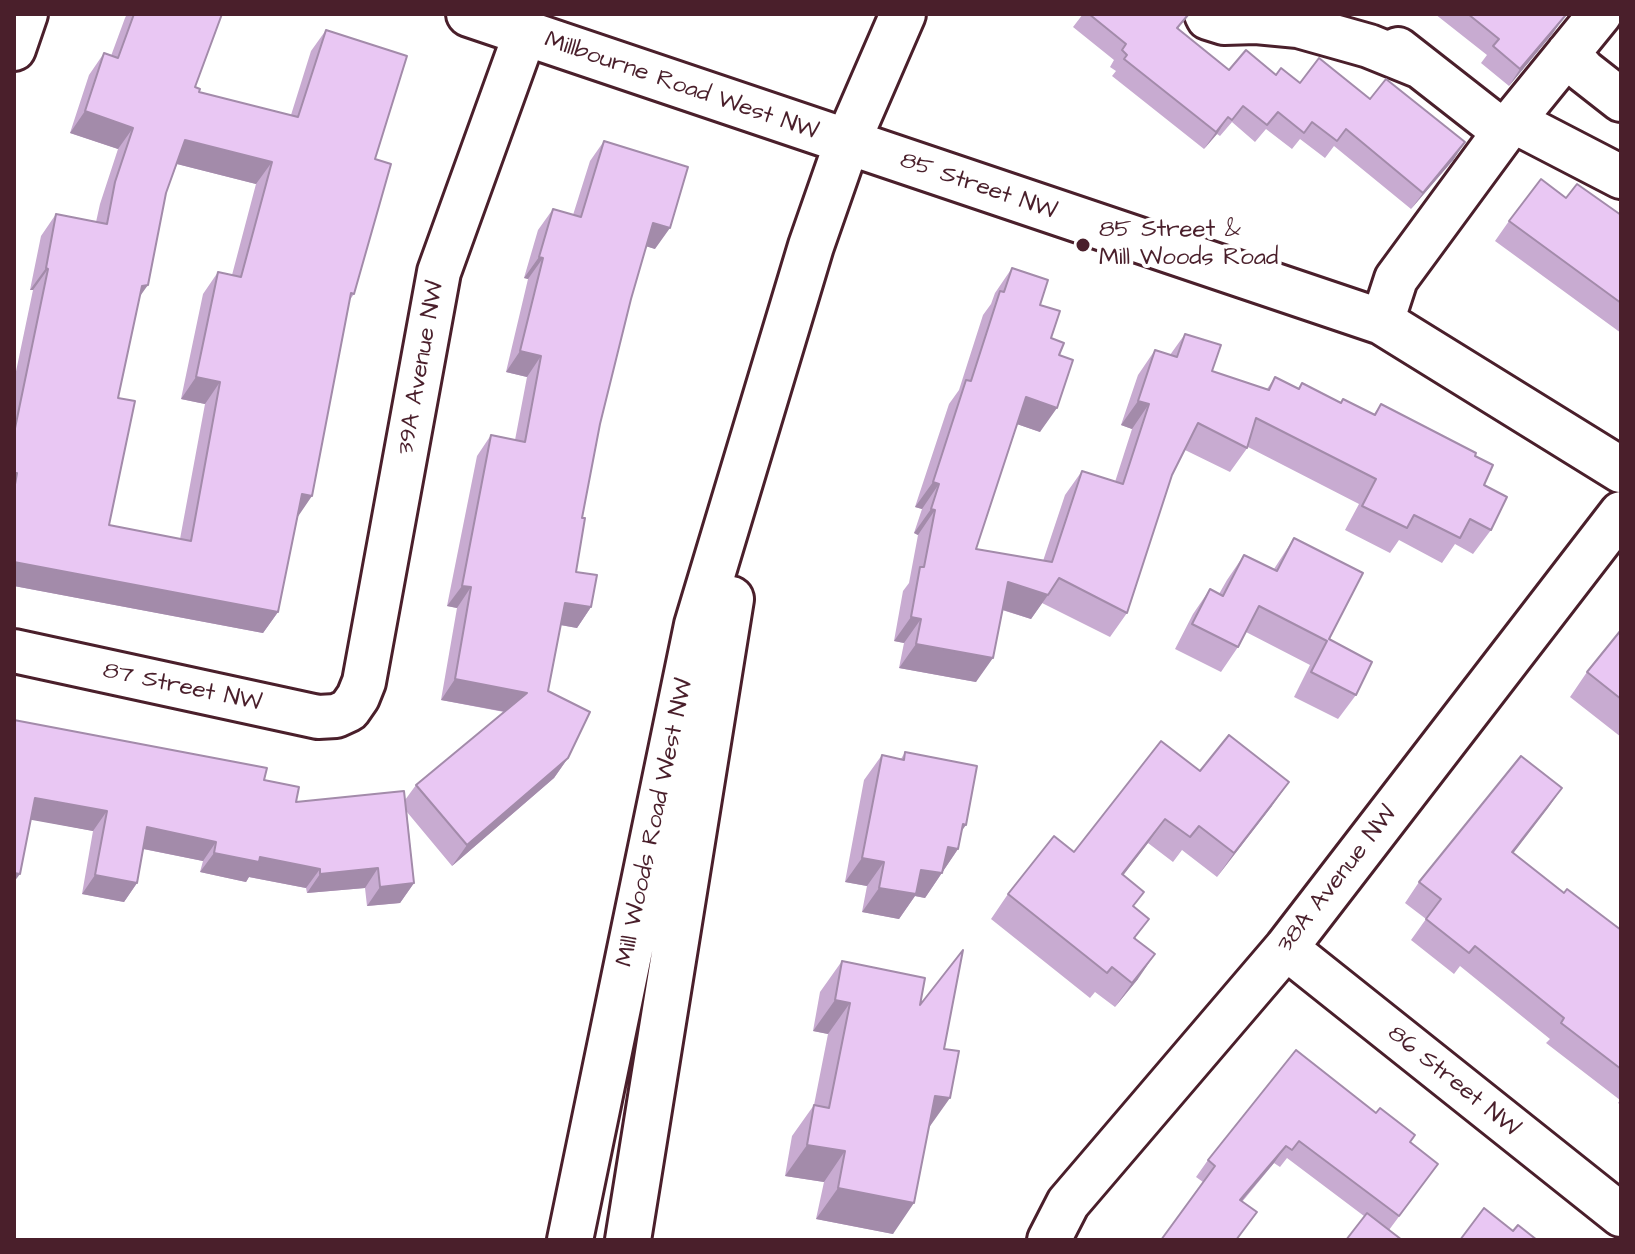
<!DOCTYPE html>
<html>
<head>
<meta charset="utf-8">
<style>
  body { margin:0 }
  #map { position:relative; width:1635px; height:1254px; overflow:hidden; background:#fff; font-family:"Architects Daughter",sans-serif }
  canvas { display:block }
  .frame { position:absolute; inset:0; border:16px solid #4a1f2b; pointer-events:none }
</style>
</head>
<body>
<div id="map">
<canvas width="1635" height="1254"></canvas>
<div class="frame"></div>
</div>
<script>
const ctx = document.querySelector('canvas').getContext('2d');
ctx.lineJoin = 'round';
function toPath(rows) {
  const path = new Path2D();
  for (const r of rows) {
    path.moveTo(r[0], r[1]);
    for (let i = 2; i < r.length; i += 2) path.lineTo(r[i], r[i + 1]);
  }
  return path;
}
function trace(path, color, width, dash) {
  ctx.strokeStyle = color;
  ctx.lineWidth = width;
  ctx.lineCap = dash ? 'butt' : 'round';
  ctx.setLineDash(dash || []);
  ctx.stroke(path);
}
function fillPath(path, color) {
  ctx.fillStyle = color;
  ctx.fill(path, 'evenodd');
}
function drawText(font, color, halo, rows, align = 'center') {
  ctx.font = font + ' "Architects Daughter",sans-serif';
  ctx.lineWidth = 8;
  ctx.setLineDash([]);
  ctx.textBaseline = 'middle';
  ctx.strokeStyle = halo;
  ctx.fillStyle = color;
  for (const [text, x, y, turn = 0] of rows) {
    ctx.save();
    ctx.translate(x, y);
    ctx.rotate((+turn || 0) * Math.PI / 180);
    ctx.textAlign = isNaN(turn) ? turn : align;
    if (halo) ctx.strokeText(text, 0, 0);
    ctx.fillText(text, 0, 0);
    ctx.restore();
  }
}
const minor = toPath([
  [1206,14,1208,18,1224,23,1256,22,1298,26,1369,46,1421,67],
  [14,49,26,14],
  [1398,49,1504,132],
  [1568,53,1584,71,1621,100],
  [1513,121,1621,177],
  [1382,322,1396,279,1504,132,1600,14],
  [14,651,318,717,336,716,349,710,358,697,364,682,439,272,525,34],
  [1286,948,1621,1215],
  [1049,1240,1068,1203,1286,948,1621,513]
]);
const tertiary = toPath([
  [469,14,1382,322,1621,470],
  [570,1240,697,625,811,246,847,143,903,14],
  [628,1240,731,599]
]);
trace(minor, '#4a1f2b', 48);
trace(tertiary, '#4a1f2b', 50);
trace(minor, '#fff', 42);
trace(tertiary, '#fff', 44);
fillPath(toPath([
  [127,14,222,14,195,87,199,92,291,115,311,51,326,30,375,159,354,294,349,301,298,516,278,612,263,633,14,586,14,381,33,290,30,290,41,236,56,214,96,222,100,204,118,149,70,133,89,75,104,53,111,56,125,18],
  [177,164,256,184,232,275,218,272,203,294,181,399,205,404,180,539,109,525,118,398,139,298,166,193],
  [1083,14,1186,14,1178,29,1229,70,1276,75,1300,83,1370,99,1454,159,1411,209,1334,146,1325,158,1300,139,1292,149,1266,129,1255,142,1232,122,1220,136,1217,134,1204,149,1112,76,1116,71,1110,67,1114,60,1073,27],
  [1435,14,1562,14,1553,33,1509,86,1481,63,1487,55],
  [604,141,655,249,646,246,631,299,600,424,582,518,576,572,591,607,577,628,560,625,548,691,568,758,554,778,452,866,407,812,414,883,400,903,367,906,365,888,307,893,306,888,249,877,246,882,200,872,203,861,143,849,137,883,124,902,82,894,93,831,31,819,14,720,264,780,296,802,405,800,416,785,504,712,441,700,457,608,447,606,477,456,491,435,515,440,527,377,506,372,528,279,524,278,538,230,553,209,573,215,590,161],
  [1566,198,1621,215,1621,333,1495,241,1509,221],
  [1012,268,1040,305,1051,338,1059,355,1040,432,1017,424,976,549,1043,561,1065,495,1082,471,1115,482,1132,429,1121,425,1138,375,1155,350,1170,355,1185,334,1212,371,1267,389,1275,377,1298,389,1302,383,1340,402,1374,414,1381,404,1475,456,1484,485,1491,530,1473,554,1455,544,1442,563,1399,540,1390,553,1345,530,1359,504,1248,447,1230,472,1185,450,1172,475,1127,613,1110,637,1042,603,1031,619,1002,610,976,682,899,668,904,643,894,641,903,591,909,583,918,535,914,533,922,509,915,507,949,404,959,390,983,315,991,304,995,293],
  [1294,538,1329,639,1356,695,1338,719,1294,697,1310,665,1246,632,1238,647,1221,672,1175,649,1193,614,1210,589,1219,594,1227,580,1244,555,1274,569],
  [1621,630,1621,737,1570,697,1587,672],
  [905,752,961,832,958,849,925,898,915,896,899,919,862,912,867,886,845,882,864,780,882,755,901,759],
  [1200,771,1272,806,1217,877,1182,850,1173,862,1148,843,1123,875,1134,907,1138,979,1115,1007,1095,992,1090,998,991,919,1008,894],
  [1562,788,1513,853,1564,893,1621,930,1621,1105,1618,1103,1620,1100,1546,1043,1550,1039,1460,966,1454,974,1411,940,1426,919,1405,903,1419,882],
  [842,961,920,1005,929,1128,893,1234,816,1219,824,1182,785,1176,792,1136,814,1105,828,1034,813,1031,820,992],
  [1376,1113,1410,1142,1438,1164,1389,1230,1364,1216,1287,1158,1280,1167,1274,1163,1242,1202,1203,1182,1196,1177,1208,1160]
]), '#c8abd1');
fillPath(toPath([
  [1565,16,1553,33,1509,86,1520,69],
  [85,111,133,128,118,149,70,133],
  [1228,117,1217,134,1204,149,1216,132],
  [185,140,272,162,256,184,169,162],
  [1465,142,1454,159,1411,209,1423,193],
  [653,223,670,228,655,249,639,244],
  [539,257,543,258,528,279,524,278],
  [46,268,48,269,33,290,30,290],
  [148,285,133,306,142,286],
  [520,351,541,356,527,377,506,372],
  [196,377,220,382,205,404,181,399],
  [1026,397,1057,408,1040,432,1008,421],
  [1138,401,1149,404,1132,429,1121,425],
  [933,482,939,484,922,509,915,507],
  [302,494,312,496,297,518],
  [931,509,935,510,918,535,914,533],
  [14,562,278,612,263,633,14,586],
  [1008,582,1048,595,1031,619,991,606],
  [462,586,471,587,457,608,447,606],
  [565,603,591,607,577,628,550,623],
  [911,617,921,619,904,643,894,641],
  [916,644,993,658,976,682,899,668],
  [455,679,527,693,512,713,441,700],
  [568,758,554,778,452,866,467,845],
  [1289,782,1272,806,1217,877,1234,853],
  [1562,788,1548,808,1498,873,1512,852],
  [35,798,107,811,93,831,21,818],
  [1165,819,1148,843,1105,899,1122,874],
  [963,824,966,825,950,847,958,849,925,898,915,896,899,919,862,912,879,888,921,870,930,871],
  [147,827,216,842,203,861,134,847],
  [214,853,260,857,320,869,306,888,249,877,246,882,200,872],
  [862,858,884,862,867,886,845,882],
  [378,868,365,888,307,893,320,874],
  [14,873,20,874,14,882],
  [95,875,137,883,124,902,82,894],
  [414,883,400,903,367,906,380,887],
  [1155,954,1138,979,1115,1007,1132,983],
  [835,1000,850,1003,828,1034,813,1031],
  [935,1096,950,1098,928,1129],
  [807,1145,845,1151,824,1182,785,1176],
  [1286,1146,1274,1163,1228,1217,1240,1200],
  [838,1188,914,1203,893,1234,816,1219]
]), '#a38baa');
const building = toPath([
  [134,14,222,14,195,87,200,89,199,92,298,117,326,30,407,56,375,159,391,164,354,294,351,293,312,496,302,494,278,612,14,562,14,490,17,473,14,473,14,433,48,269,46,268,56,214,107,224,115,182,133,128,85,111,104,53,118,58,134,14],
  [185,140,272,162,241,277,218,272,196,377,220,382,191,541,109,525,135,401,118,398,142,286,148,285,166,193,185,140],
  [1089,14,1186,14,1188,15,1177,28,1229,70,1246,50,1276,75,1281,68,1300,83,1319,58,1370,99,1386,79,1465,142,1423,193,1346,129,1337,141,1312,122,1304,133,1278,112,1267,125,1243,106,1232,120,1228,117,1216,132,1124,59,1127,55,1122,50,1126,44,1089,14],
  [1468,14,1562,14,1565,16,1520,69,1493,46,1499,39,1468,14],
  [604,141,688,167,670,228,653,223,631,299,600,424,582,518,585,518,576,572,597,575,591,607,565,603,548,691,590,712,568,758,467,845,416,785,527,693,455,679,471,587,462,586,491,435,525,442,541,356,520,351,543,258,539,257,553,209,581,217,604,141],
  [1541,179,1566,198,1577,184,1621,215,1621,303,1509,221,1541,179],
  [1012,268,1048,280,1040,305,1060,311,1051,338,1064,343,1059,355,1073,360,1057,408,1026,397,976,549,1052,562,1082,471,1123,484,1149,404,1138,401,1155,350,1177,357,1185,334,1221,345,1212,371,1269,390,1275,377,1299,389,1302,383,1341,403,1343,399,1375,415,1381,404,1476,453,1475,456,1493,465,1484,485,1507,497,1491,530,1470,519,1460,538,1414,515,1407,528,1362,506,1376,479,1256,418,1247,448,1198,423,1172,475,1127,613,1059,578,1048,595,1008,582,993,658,916,644,921,619,911,617,920,567,924,567,935,510,931,509,939,484,933,482,966,380,971,381,1000,291,1004,292,1012,268],
  [1294,538,1363,573,1329,639,1372,662,1356,695,1311,672,1327,641,1259,606,1238,647,1192,624,1210,589,1223,596,1244,555,1277,571,1294,538],
  [1621,630,1621,699,1587,672,1621,630],
  [14,720,267,768,264,780,299,787,296,802,404,791,414,883,380,887,378,868,320,874,320,869,260,857,259,862,214,853,216,842,147,827,137,883,95,875,107,811,35,798,20,874,14,873,14,720],
  [1229,735,1289,782,1234,853,1199,826,1190,837,1165,819,1122,874,1144,892,1133,906,1149,919,1134,938,1155,954,1132,983,1112,967,1107,973,1008,894,1054,836,1074,852,1161,741,1200,771,1229,735],
  [905,752,977,766,966,825,963,824,958,849,948,847,942,873,921,870,916,894,879,888,884,862,862,858,882,755,904,760,905,752],
  [1521,756,1562,788,1512,852,1564,893,1567,889,1621,930,1621,1069,1561,1023,1564,1018,1475,946,1469,953,1426,919,1441,899,1419,882,1521,756],
  [963,950,944,1049,959,1051,950,1098,935,1096,914,1203,838,1188,845,1151,807,1145,814,1105,829,1108,850,1003,835,1000,842,961,925,978,920,1005,963,950],
  [1296,1050,1376,1113,1380,1108,1415,1135,1410,1142,1438,1164,1399,1216,1299,1141,1292,1150,1286,1146,1240,1200,1257,1212,1236,1240,1161,1240,1215,1166,1208,1160,1296,1050],
  [1484,1208,1513,1231,1518,1225,1537,1240,1460,1240,1484,1208],
  [1367,1213,1402,1240,1346,1240,1367,1213]
]);
fillPath(building, '#e9c7f3');
trace(building, '#a38baa', 2);
for (const [x, y, r, color] of [
  [1083,245,8,"#4a1f2b"]
]) {
  const dot = new Path2D();
  dot.arc(x, y, r, 0, 2 * Math.PI);
  ctx.fillStyle = color;
  ctx.fill(dot);
  trace(dot, '#fff', 3);
}
drawText('24px', '#4a1f2b', '#fff', [
  ["Millbourne Road West NW",681,87,19],
  ["85 Street NW",978,187,19],
  ["39A Avenue NW",422,368,-80],
  ["87 Street NW",182,688,12],
  ["Mill Woods Road West NW",656,823,-78],
  ["38A Avenue NW",1338,880,-52],
  ["86 Street NW",1453,1082,39]
]);
drawText('24px', '#4a1f2b', '#fff', [
  ["85 Street &",1099,231],
  ["Mill Woods Road",1099,259]
], 'left');
</script>
</body>
</html>
